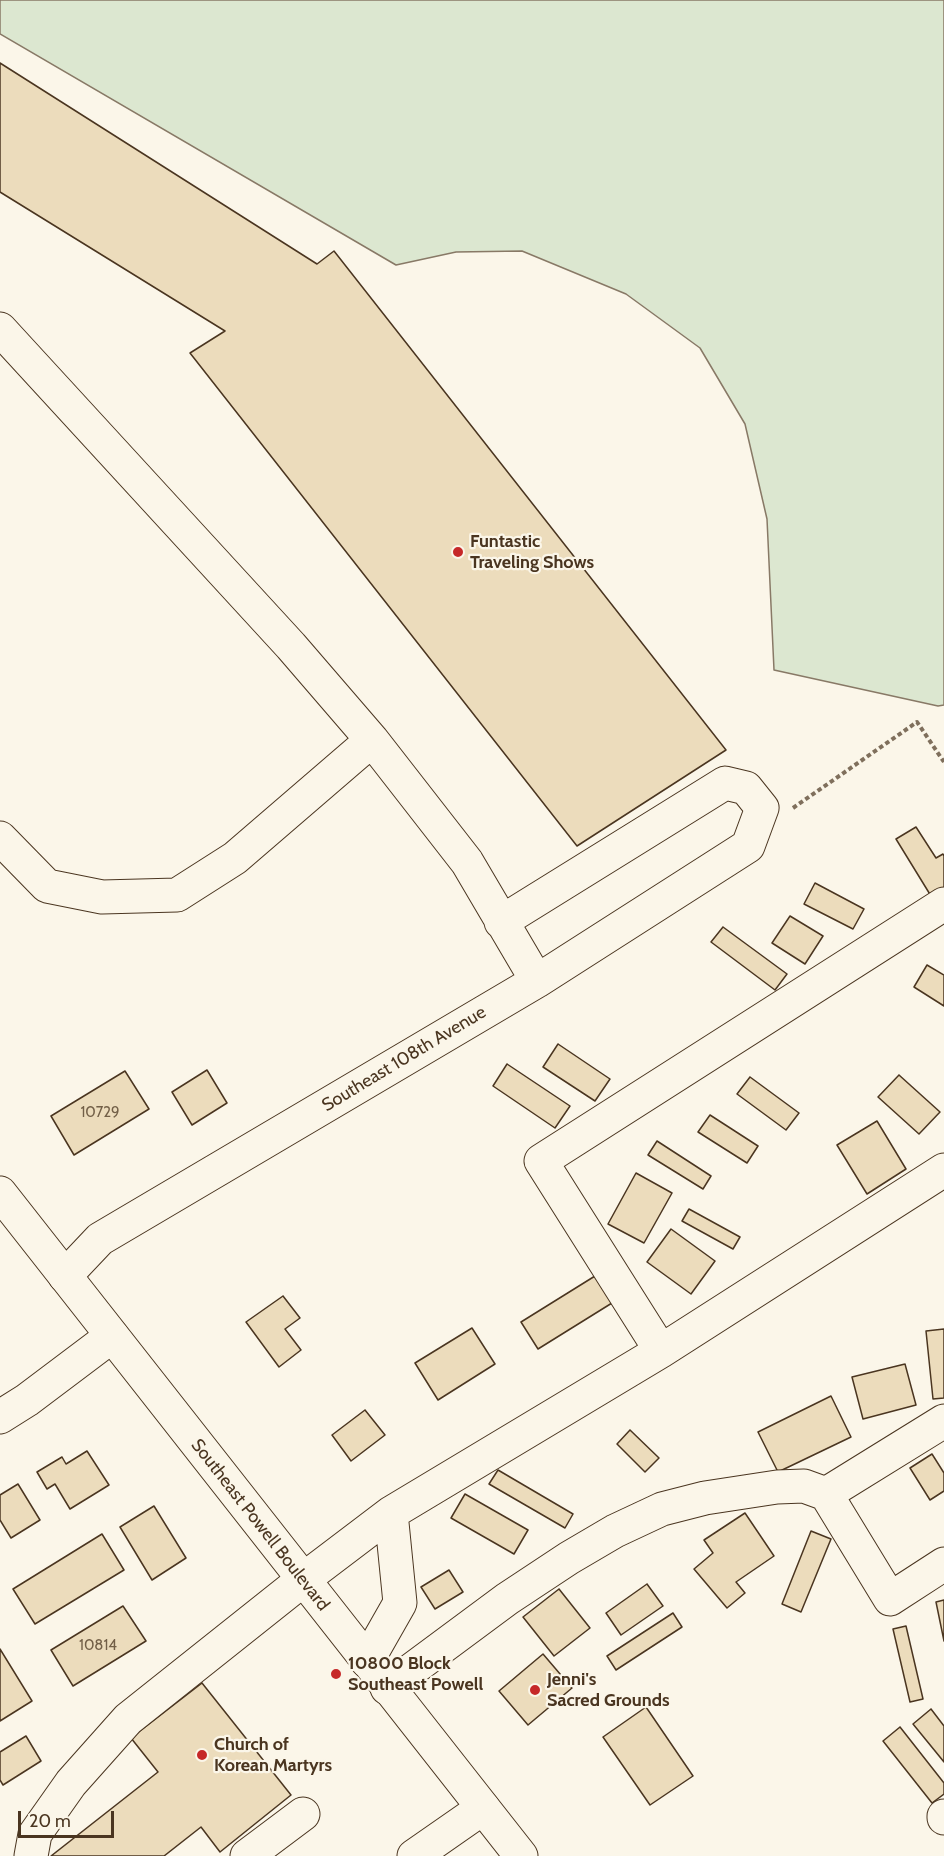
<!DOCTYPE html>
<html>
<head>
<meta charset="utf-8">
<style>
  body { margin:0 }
  #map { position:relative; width:944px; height:1856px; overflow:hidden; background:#fbf6e9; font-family:Cabin,sans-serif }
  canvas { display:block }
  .scale { position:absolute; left:18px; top:1811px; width:96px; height:27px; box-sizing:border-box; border:3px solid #4a3520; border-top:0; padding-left:8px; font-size:18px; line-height:21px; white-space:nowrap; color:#4a3520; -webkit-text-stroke:4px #fbf6e9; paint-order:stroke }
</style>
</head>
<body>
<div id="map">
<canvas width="944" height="1856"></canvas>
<div class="scale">20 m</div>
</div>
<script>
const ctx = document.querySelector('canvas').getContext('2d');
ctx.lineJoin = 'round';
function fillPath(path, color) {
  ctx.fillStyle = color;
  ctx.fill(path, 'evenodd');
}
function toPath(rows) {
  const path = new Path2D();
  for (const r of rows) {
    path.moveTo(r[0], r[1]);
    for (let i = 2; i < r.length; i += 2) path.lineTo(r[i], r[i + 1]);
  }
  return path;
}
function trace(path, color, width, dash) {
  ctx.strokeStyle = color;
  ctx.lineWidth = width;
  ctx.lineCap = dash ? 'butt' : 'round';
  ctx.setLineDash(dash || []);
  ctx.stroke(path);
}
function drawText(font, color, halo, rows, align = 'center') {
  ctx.font = font + ' Cabin,sans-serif';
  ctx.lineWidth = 4.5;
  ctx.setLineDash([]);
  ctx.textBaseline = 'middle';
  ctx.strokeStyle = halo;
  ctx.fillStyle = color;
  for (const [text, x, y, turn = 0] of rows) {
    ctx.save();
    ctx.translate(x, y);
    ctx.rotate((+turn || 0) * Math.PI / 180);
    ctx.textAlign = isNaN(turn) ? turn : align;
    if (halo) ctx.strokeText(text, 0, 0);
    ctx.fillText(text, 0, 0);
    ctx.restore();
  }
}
const green = toPath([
  [0,0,944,0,944,705,938,706,774,670,767,519,745,424,700,348,626,294,522,251,456,252,396,265,0,34,0,0]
]);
fillPath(green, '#dce7d0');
trace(green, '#887966', 1.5);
const building = toPath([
  [0,63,317,264,334,251,726,750,577,846,190,353,225,331,0,192,0,63],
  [916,827,936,858,943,854,944,856,944,888,931,896,896,839,916,827],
  [815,883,864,909,853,929,804,904,815,883],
  [790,916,823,936,805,964,772,943,790,916],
  [723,927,787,974,775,990,711,942,723,927],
  [927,965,944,975,944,1006,914,987,927,965],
  [558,1044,610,1079,595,1101,543,1067,558,1044],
  [507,1064,570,1106,555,1128,493,1086,507,1064],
  [207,1070,227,1103,192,1125,172,1092,207,1070],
  [125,1071,149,1109,74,1155,51,1116,125,1071],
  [899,1075,940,1112,919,1134,878,1097,899,1075],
  [750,1077,799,1113,786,1130,737,1094,750,1077],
  [710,1115,758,1146,747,1163,698,1132,710,1115],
  [877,1121,906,1169,867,1194,837,1145,877,1121],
  [657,1141,711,1176,703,1189,648,1155,657,1141],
  [636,1173,672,1193,644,1243,608,1224,636,1173],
  [689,1209,740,1237,733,1249,682,1221,689,1209],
  [671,1229,715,1261,691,1294,647,1262,671,1229],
  [595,1276,612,1303,538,1349,521,1322,595,1276],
  [283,1296,300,1318,285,1329,301,1350,279,1367,246,1322,283,1296],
  [472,1328,495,1364,438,1400,415,1363,472,1328],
  [944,1329,944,1398,933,1399,926,1331,944,1329],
  [905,1364,916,1405,863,1419,852,1377,905,1364],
  [831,1396,851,1437,778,1472,758,1432,831,1396],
  [365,1410,385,1435,351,1461,332,1435,365,1410],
  [630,1430,659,1458,645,1472,617,1444,630,1430],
  [87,1451,109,1485,70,1509,55,1484,47,1489,37,1472,62,1457,66,1464,87,1451],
  [932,1454,944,1473,944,1491,930,1500,910,1468,932,1454],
  [498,1470,573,1514,565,1528,489,1484,498,1470],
  [18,1484,40,1520,11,1538,0,1520,0,1495,18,1484],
  [465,1494,528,1530,514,1554,451,1518,465,1494],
  [154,1506,186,1558,152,1580,120,1527,154,1506],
  [745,1513,774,1556,736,1582,745,1593,727,1608,694,1569,713,1553,704,1540,745,1513],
  [811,1531,831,1539,801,1612,782,1604,811,1531],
  [102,1534,124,1570,35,1624,13,1589,102,1534],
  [449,1570,463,1592,435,1609,421,1587,449,1570],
  [647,1584,663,1606,621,1635,606,1613,647,1584],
  [559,1589,590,1628,554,1656,523,1617,559,1589],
  [944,1600,944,1641,936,1602,944,1600],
  [123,1606,146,1641,73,1686,51,1650,123,1606],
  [673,1613,682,1627,616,1670,607,1656,673,1613],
  [906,1626,923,1699,910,1702,893,1629,906,1626],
  [0,1649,32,1701,0,1721,0,1649],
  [543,1654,572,1688,528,1725,499,1691,543,1654],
  [202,1683,291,1795,220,1852,201,1827,164,1856,51,1856,158,1772,131,1738,202,1683],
  [646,1707,693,1776,650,1805,603,1737,646,1707],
  [931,1709,944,1726,944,1762,913,1724,931,1709],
  [900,1727,944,1783,944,1794,932,1803,883,1741,900,1727],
  [26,1736,41,1761,3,1785,0,1780,0,1752,26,1736]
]);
fillPath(building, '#ecdcbc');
trace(building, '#4a3520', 1.5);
const minor = toPath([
  [0,329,291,646,372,740,467,862,537,981],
  [0,838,47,886,102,897,177,895,235,858,372,740],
  [65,1276,100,1239,537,981,748,846,762,808,746,788,725,783,501,922],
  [661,1351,541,1161,944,904],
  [0,1417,27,1400,112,1336],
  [944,1421,826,1494,890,1599,944,1564],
  [367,1661,400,1603,391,1513],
  [387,1688,507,1599,569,1558,615,1531,662,1509,705,1498,777,1487,804,1486,826,1494],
  [944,1816,944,1818],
  [31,1856,35,1834,71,1783,128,1719,304,1579,391,1513,661,1351,944,1170],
  [247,1856,303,1814],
  [414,1856,483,1808]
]);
const major = toPath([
  [0,1193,521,1856]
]);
trace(minor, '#4a3520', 35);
trace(major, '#4a3520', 35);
trace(toPath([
  [793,808,917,722,944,762]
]), '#7f6f5c', 4, [4.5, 3]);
trace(minor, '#fbf6e9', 33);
trace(major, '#fbf6e9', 33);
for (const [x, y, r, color] of [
  [458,552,6,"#c62828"],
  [336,1674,6,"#c62828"],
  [535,1690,6,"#c62828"],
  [202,1755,6,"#c62828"]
]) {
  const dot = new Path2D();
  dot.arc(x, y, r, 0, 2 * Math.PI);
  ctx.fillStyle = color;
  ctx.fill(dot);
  trace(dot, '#fbf6e9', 2);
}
drawText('15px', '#725f47', null, [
  ["10729",100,1113],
  ["10814",98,1646]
]);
drawText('bold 18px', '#4a3520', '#fbf6e9', [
  ["Funtastic",470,542],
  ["Traveling Shows",470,563],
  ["10800 Block",348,1664],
  ["Southeast Powell",348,1685],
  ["Jenni's",547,1680],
  ["Sacred Grounds",547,1701],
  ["Church of",214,1745],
  ["Korean Martyrs",214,1766]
], 'left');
drawText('18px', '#4a3520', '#fbf6e9', [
  ["Southeast 108th Avenue",404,1059,-31],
  ["Southeast Powell Boulevard",260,1525,52]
]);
</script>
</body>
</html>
